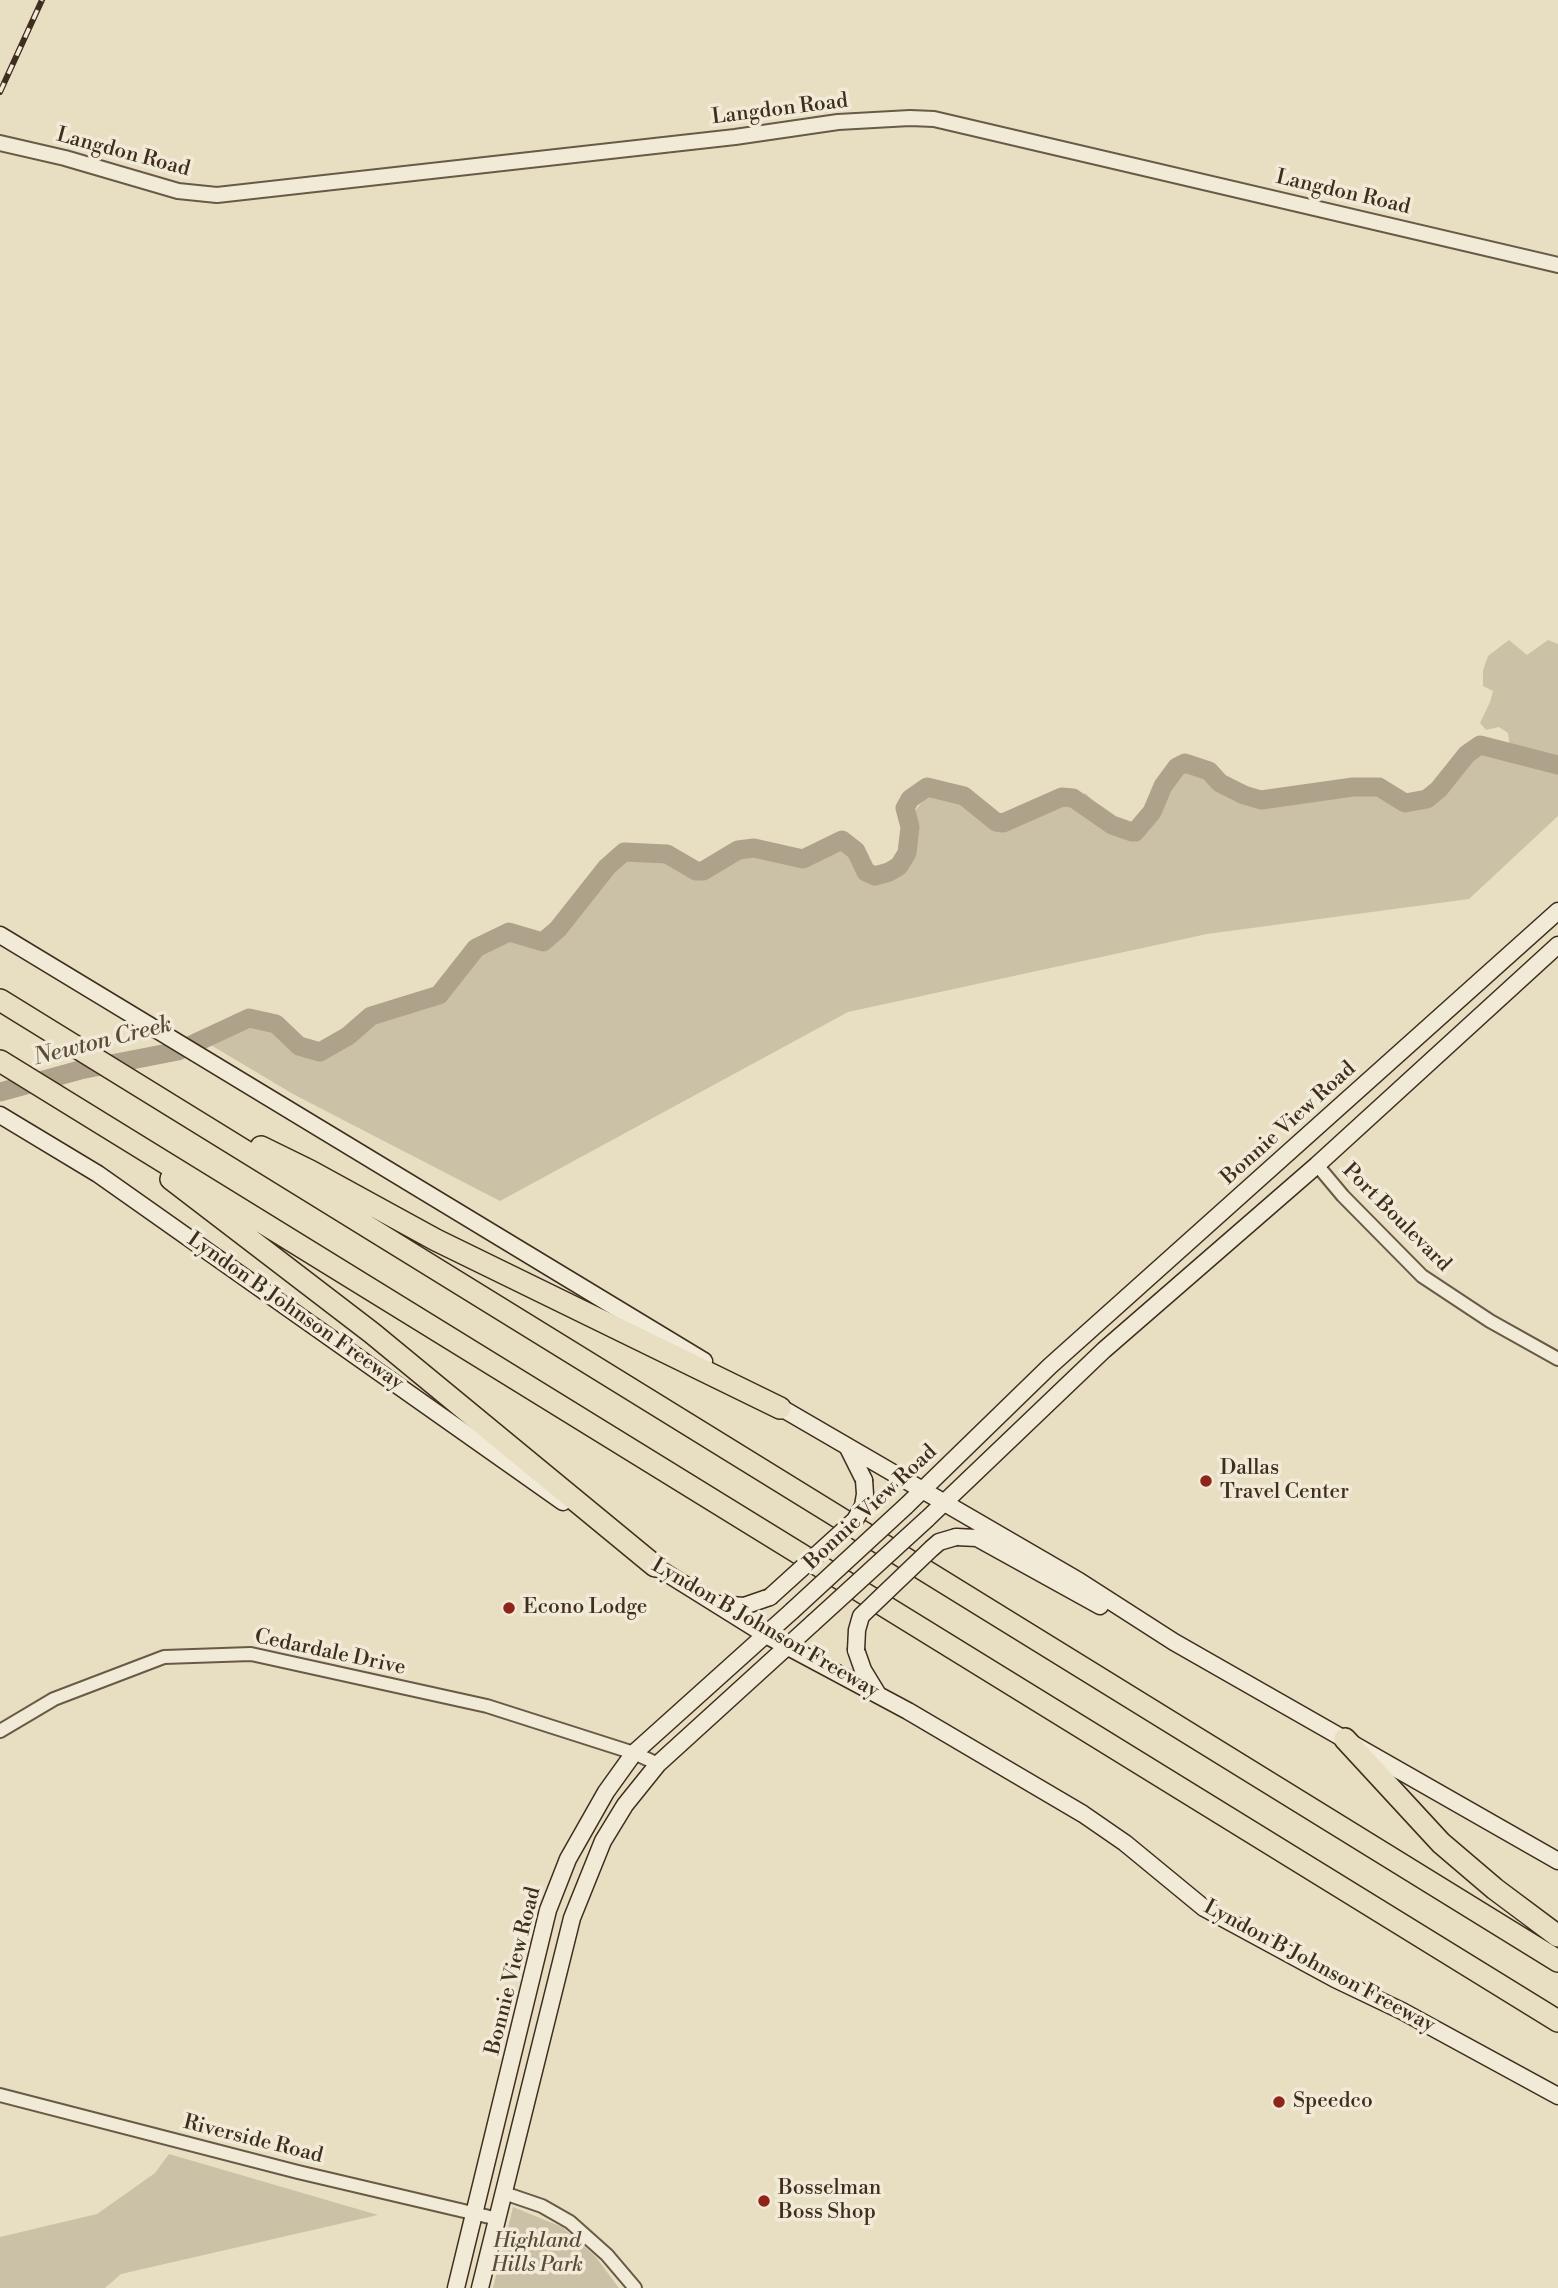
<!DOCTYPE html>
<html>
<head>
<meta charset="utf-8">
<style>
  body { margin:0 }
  canvas { display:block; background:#e8dfc2 }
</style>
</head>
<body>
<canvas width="1558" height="2288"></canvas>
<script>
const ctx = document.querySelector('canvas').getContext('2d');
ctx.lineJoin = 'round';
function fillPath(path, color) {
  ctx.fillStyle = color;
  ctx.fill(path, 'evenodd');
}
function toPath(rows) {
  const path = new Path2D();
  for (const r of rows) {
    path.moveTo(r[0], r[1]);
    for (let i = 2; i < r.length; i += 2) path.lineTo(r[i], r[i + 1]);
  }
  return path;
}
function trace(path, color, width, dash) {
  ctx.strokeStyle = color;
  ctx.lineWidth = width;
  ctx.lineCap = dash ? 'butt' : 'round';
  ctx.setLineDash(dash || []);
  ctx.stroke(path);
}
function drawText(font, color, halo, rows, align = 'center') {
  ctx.font = font + ' "Libre Bodoni",serif';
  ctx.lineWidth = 7;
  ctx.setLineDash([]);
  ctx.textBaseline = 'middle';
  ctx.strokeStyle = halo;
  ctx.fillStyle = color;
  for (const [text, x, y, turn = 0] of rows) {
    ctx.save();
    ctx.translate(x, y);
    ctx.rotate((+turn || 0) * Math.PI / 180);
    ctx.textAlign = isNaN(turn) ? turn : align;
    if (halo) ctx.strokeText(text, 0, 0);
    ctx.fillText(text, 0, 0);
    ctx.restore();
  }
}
fillPath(toPath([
  [1509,640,1527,655,1548,640,1558,644,1558,816,1469,899,1207,934,848,1012,500,1201,293,1094,204,1041,251,1023,265,1014,286,1021,295,1033,322,1047,348,1045,387,1011,444,997,468,964,521,931,552,939,568,927,595,897,606,873,629,854,671,851,703,873,748,850,806,864,845,841,862,849,876,874,890,878,909,868,918,829,914,812,933,788,965,793,994,811,1009,825,1076,801,1085,793,1115,821,1150,828,1178,770,1198,763,1249,793,1266,796,1353,782,1379,783,1392,792,1409,795,1437,794,1477,749,1489,746,1510,749,1508,733,1499,727,1486,730,1480,723,1490,702,1493,691,1483,686,1483,670,1488,656],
  [169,2154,378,2215,121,2274,105,2288,0,2288,0,2237,97,2214,155,2173],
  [513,2207,562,2227,595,2256,619,2288,493,2288]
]), '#cbc1a6');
trace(toPath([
  [0,1092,80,1070,178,1051,249,1018,276,1024,299,1046,320,1052,348,1036,371,1016,439,995,476,948,509,932,543,942,558,929,607,867,624,852,667,854,696,871,703,871,738,850,754,848,803,859,842,840,856,851,866,872,875,876,889,872,899,866,907,853,910,827,905,808,910,799,927,787,964,796,996,822,1003,823,1062,797,1073,798,1112,825,1132,832,1135,832,1152,812,1163,786,1177,767,1185,763,1209,771,1220,783,1244,795,1261,800,1353,787,1379,787,1405,803,1427,799,1439,789,1467,754,1480,745,1558,765]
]), '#afa28a', 19);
const minor = toPath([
  [1317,1165,1343,1196,1422,1276,1490,1321,1558,1359],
  [0,1731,54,1699,164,1657,251,1654,487,1706,634,1753,658,1764],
  [0,2095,298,2172,498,2219],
  [504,2193,542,2206,570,2222,607,2255,635,2288]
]);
const tertiary = toPath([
  [0,143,65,158,178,191,217,195,735,137,838,122,910,118,934,119,1558,265]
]);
const secondary = toPath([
  [0,935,704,1361],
  [0,1115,98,1174,563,1502],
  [771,1402,1079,1581,1174,1642,1558,1861],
  [847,1446,864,1480],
  [906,1506,1050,1366,1558,911],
  [927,1519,1104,1350,1317,1165,1558,945],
  [956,1537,977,1538,1100,1606],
  [647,1561,764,1634,908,1711,1083,1814,1125,1843,1204,1908,1335,1979,1402,2011,1558,2096],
  [718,1604,744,1606,770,1597],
  [856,1650,863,1670,877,1693],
  [456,2288,548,1910,568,1859,606,1792,634,1753,792,1611],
  [480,2288,572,1918,603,1841,625,1805,658,1764,813,1623]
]);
const motorway = toPath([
  [0,1000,1558,1961],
  [0,1061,1558,2021],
  [261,1147,310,1171,436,1240,780,1408],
  [171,1179,372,1333,655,1566],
  [1345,1739,1441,1843,1495,1889,1558,1936]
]);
trace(minor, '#695a46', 16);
trace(tertiary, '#695a46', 18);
trace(secondary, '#3f2d1d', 19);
trace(motorway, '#3f2d1d', 24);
trace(minor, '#f0ead7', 12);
trace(tertiary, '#f0ead7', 14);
trace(secondary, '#f0ead7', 16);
trace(motorway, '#e8dfc2', 21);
const rail = toPath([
  [0,92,42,0]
]);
trace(rail, '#3f2d1d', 6);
trace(rail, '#f0ead7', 3.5, [10]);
const secondaryBridge = toPath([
  [770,1597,855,1520,863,1506,865,1494,864,1480],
  [792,1611,906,1506],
  [813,1623,927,1519],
  [856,1650,857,1630,861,1616,931,1549,939,1542,956,1537]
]);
trace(secondaryBridge, '#3f2d1d', 19, []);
trace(secondaryBridge, '#f0ead7', 16);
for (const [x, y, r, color] of [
  [1206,1481,7,"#8f2418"],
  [509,1608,7,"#8f2418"],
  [1279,2102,7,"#8f2418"],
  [764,2201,7,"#8f2418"]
]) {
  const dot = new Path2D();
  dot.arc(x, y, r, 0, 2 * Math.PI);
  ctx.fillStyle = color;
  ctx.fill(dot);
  trace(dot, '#f0ead7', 2.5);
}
drawText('21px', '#3f2d1d', '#f0ead7', [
  ["Langdon Road",780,110,-7],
  ["Langdon Road",123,153,15],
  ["Langdon Road",1343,193,13],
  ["Bonnie View Road",1289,1124,-42],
  ["Port Boulevard",1396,1218,45],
  ["Lyndon B Johnson Freeway",295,1312,35],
  ["Bonnie View Road",871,1508,-43],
  ["Lyndon B Johnson Freeway",765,1629,30],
  ["Cedardale Drive",330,1653,12],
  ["Lyndon B Johnson Freeway",1319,1967,28],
  ["Bonnie View Road",514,1971,-76],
  ["Riverside Road",253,2140,14]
]);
drawText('21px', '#3f2d1d', '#f0ead7', [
  ["Dallas",1220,1469],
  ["Travel Center",1220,1493],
  ["Econo Lodge",523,1608],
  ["Speedco",1293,2102],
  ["Bosselman",778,2189],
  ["Boss Shop",778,2213]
], 'left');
drawText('italic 21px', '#5b4b38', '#f0ead7', [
  ["Highland",537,2242],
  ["Hills Park",537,2266]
]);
drawText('italic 23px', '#5b4a38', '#f0ead7', [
  ["Newton Creek",103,1042,-14]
]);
</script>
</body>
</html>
